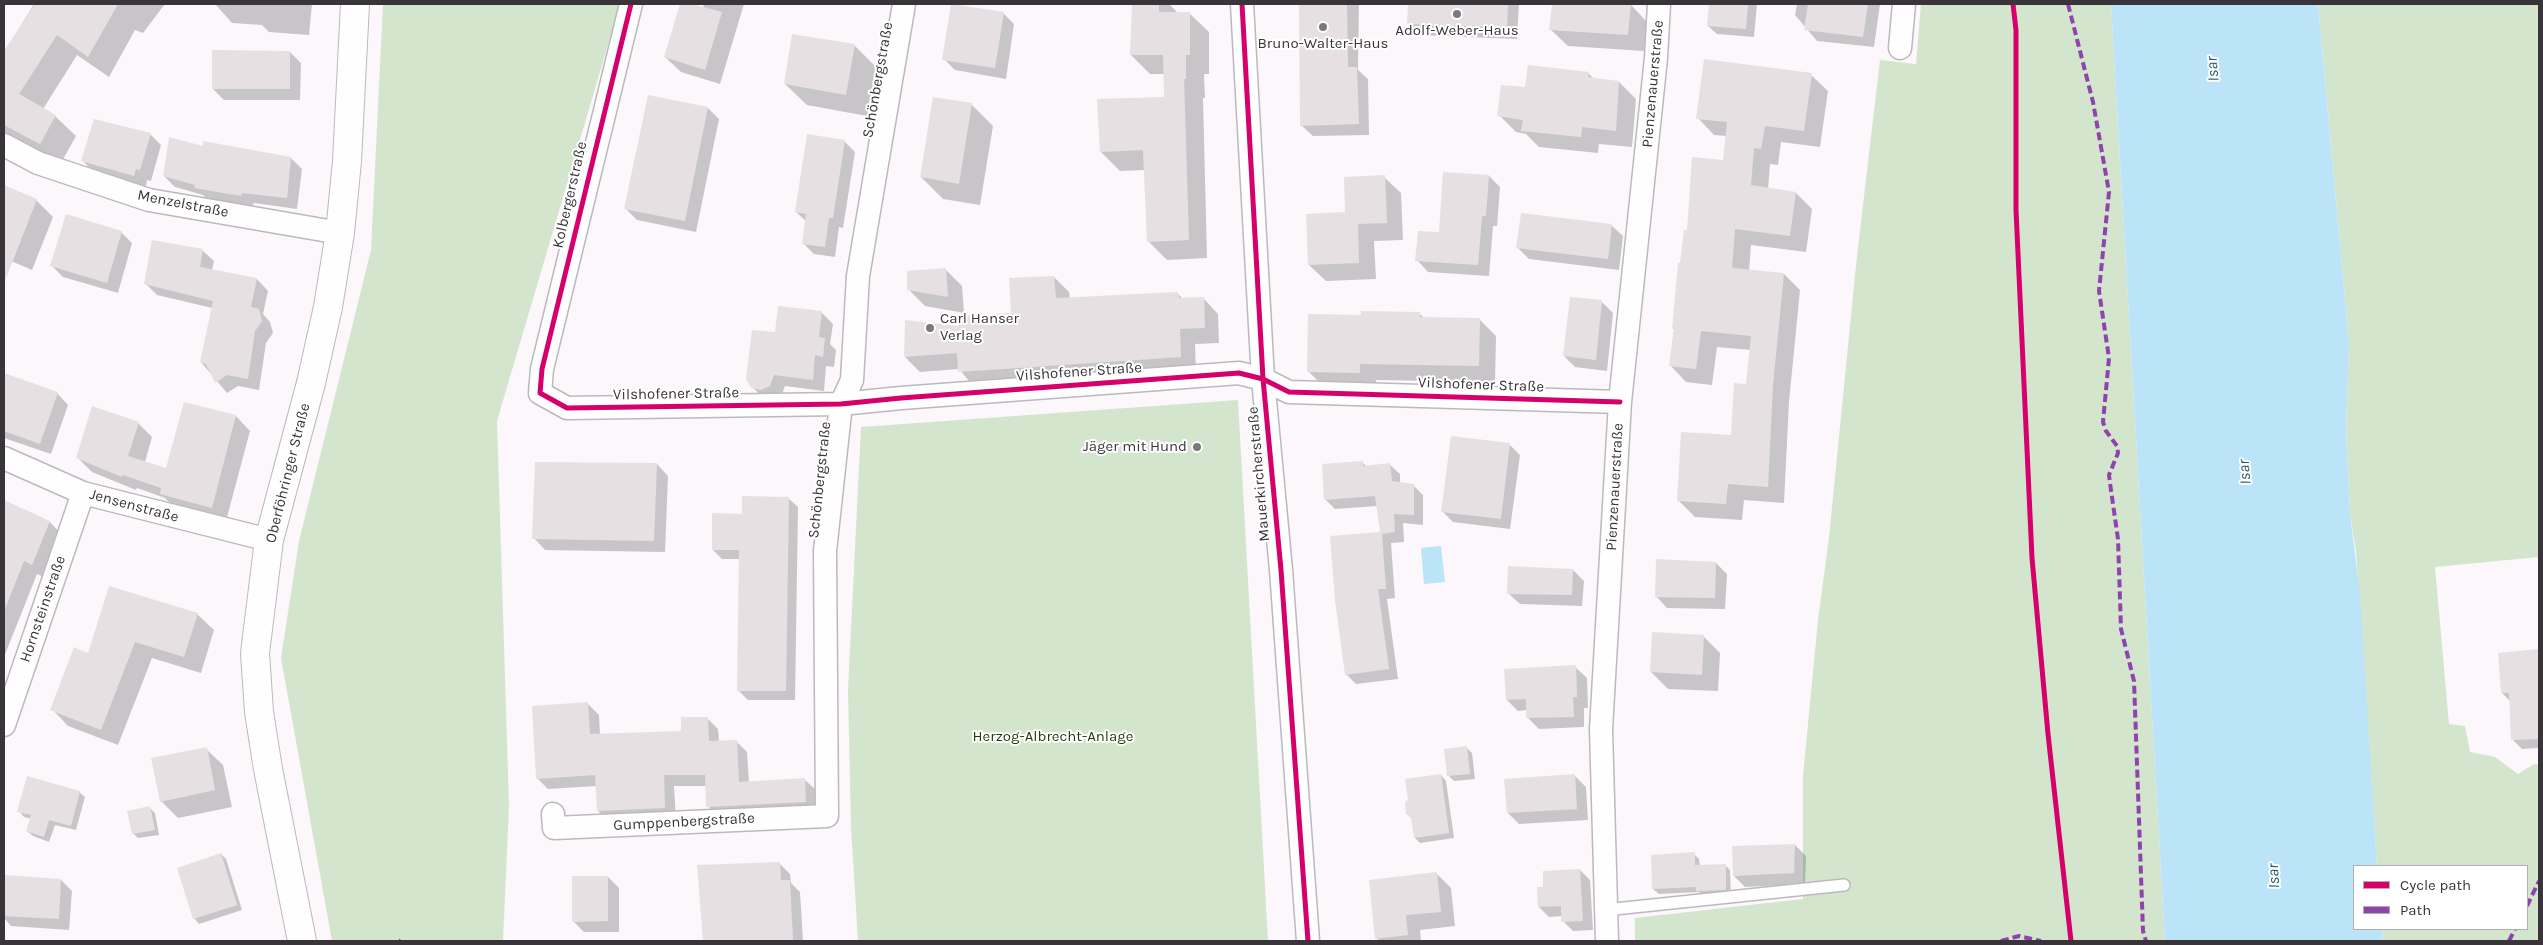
<!DOCTYPE html>
<html>
<head>
<meta charset="utf-8">
<style>
  body { margin:0 }
  #map { position:relative; width:2543px; height:945px; overflow:hidden; background:#fbf7fb; font-family:Karla,sans-serif }
  canvas { display:block }
  .frame { position:absolute; inset:0; border:5px solid #393439; pointer-events:none }
  .legend { position:absolute; left:2353px; top:865px; width:175px; height:65px; box-sizing:border-box; background:#fff; border:1px solid #b0aeb0; margin:0; padding:6px 9px; list-style:none; font-size:15px; color:#393439 }
  .legend li { display:flex; align-items:center; gap:10px; height:25px }
  .legend b { width:25px; border:1px solid #b0aeb0 }
</style>
</head>
<body>
<div id="map">
<canvas width="2543" height="945"></canvas>
<div class="frame"></div>
<ul class="legend">
<li><b style="height:6px;background:#d6006c"></b>Cycle path</li>
<li><b style="height:6px;background:#8e44ad"></b>Path</li>
</ul>
</div>
<script>
const ctx = document.querySelector('canvas').getContext('2d');
ctx.lineJoin = 'round';
function fillPath(path, color) {
  ctx.fillStyle = color;
  ctx.fill(path, 'evenodd');
}
function toPath(rows) {
  const path = new Path2D();
  for (const r of rows) {
    path.moveTo(r[0], r[1]);
    for (let i = 2; i < r.length; i += 2) path.lineTo(r[i], r[i + 1]);
  }
  return path;
}
function trace(path, color, width, dash) {
  ctx.strokeStyle = color;
  ctx.lineWidth = width;
  ctx.lineCap = dash ? 'butt' : 'round';
  ctx.setLineDash(dash || []);
  ctx.stroke(path);
}
function drawText(font, color, halo, rows, align = 'center') {
  ctx.font = font + ' Karla,sans-serif';
  ctx.lineWidth = 4;
  ctx.setLineDash([]);
  ctx.textBaseline = 'middle';
  ctx.strokeStyle = halo;
  ctx.fillStyle = color;
  for (const [text, x, y, turn = 0] of rows) {
    ctx.save();
    ctx.translate(x, y);
    ctx.rotate((+turn || 0) * Math.PI / 180);
    ctx.textAlign = isNaN(turn) ? turn : align;
    if (halo) ctx.strokeText(text, 0, 0);
    ctx.fillText(text, 0, 0);
    ctx.restore();
  }
}
fillPath(toPath([
  [383,4,620,4,497,421,509,806,503,941,332,941,281,658,299,541,371,250],
  [1921,4,2111,4,2165,941,1635,941,1635,918,1803,899,1803,776,1818,620,1829,538,1856,265,1880,60,1916,64],
  [2318,4,2539,4,2539,557,2435,567,2449,724,2465,726,2470,752,2495,757,2518,774,2534,764,2539,765,2539,941,2383,941,2382,929,2527,929,2527,866,2377,866,2356,552,2350,514,2346,430,2349,342],
  [1238,400,1268,941,858,941,851,827,848,690,861,427]
]), '#d4e5ce');
fillPath(toPath([
  [2111,4,2318,4,2349,342,2346,430,2350,514,2360,594,2377,866,2354,866,2354,929,2382,929,2383,941,2165,941],
  [1441,546,1445,582,1424,584,1421,548]
]), '#bbe4f8');
fillPath(toPath([
  [34,4,165,4,143,33,135,30,109,77,77,55,43,109,55,116,76,136,61,163,4,134,4,53],
  [215,4,312,4,309,35,269,32,262,25,232,23],
  [681,4,703,8,704,4,744,4,720,84,681,72,665,57],
  [1133,4,1169,4,1178,13,1189,13,1209,32,1209,74,1204,74,1205,98,1203,98,1207,258,1167,260,1148,241,1145,170,1120,171,1101,152,1165,98,1164,74,1150,74,1131,55],
  [1302,4,1359,4,1358,70,1368,79,1369,135,1313,136,1301,125],
  [1409,4,1519,4,1517,39,1419,35,1408,24],
  [1553,4,1631,5,1647,22,1644,51,1568,46,1551,30],
  [1710,4,1757,4,1754,37,1717,34,1708,26],
  [1797,4,1880,4,1874,47,1817,41,1795,15],
  [1003,13,1014,24,1006,79,955,70,944,59],
  [854,45,876,67,867,116,807,105,785,84],
  [290,52,301,63,300,100,224,100,213,89],
  [1588,73,1594,79,1619,82,1636,99,1632,147,1599,144,1598,153,1539,147,1526,134,1516,132,1499,115,1527,88],
  [1811,75,1828,91,1820,147,1781,142,1778,165,1770,164,1768,189,1796,193,1812,209,1806,252,1751,245,1749,271,1784,274,1800,290,1789,402,1784,503,1744,500,1742,520,1695,517,1678,500,1732,437,1747,385,1751,350,1717,347,1712,385,1686,382,1670,365,1681,265,1688,231,1724,161,1727,136,1714,135,1698,118],
  [971,104,993,126,980,205,943,199,921,177],
  [708,108,719,119,696,232,637,220,626,209],
  [150,134,161,145,151,181,147,180,146,186,94,172,83,161],
  [844,141,855,152,843,228,839,227,835,257,814,254,804,244,807,222,796,212],
  [204,147,291,158,302,169,297,209,254,203,252,207,207,199,203,195,175,187,164,176],
  [1489,176,1500,187,1497,226,1493,226,1489,276,1428,272,1417,260],
  [1384,177,1401,193,1403,240,1374,241,1376,279,1326,281,1309,265,1347,213],
  [4,186,36,200,53,217,32,270,4,258],
  [1611,225,1623,236,1619,270,1529,259,1518,248],
  [121,232,132,243,118,293,63,277,52,266],
  [202,250,214,261,212,270,257,279,268,291,263,314,270,322,273,333,266,343,259,390,238,386,227,393,201,362,212,308,157,295,145,283],
  [946,270,962,286,964,313,925,306,908,289],
  [1054,277,1069,292,1070,299,1178,294,1183,299,1203,298,1218,314,1219,343,1195,344,1196,372,974,387,959,369,920,372,905,357,959,327,1013,314],
  [1571,298,1602,302,1613,313,1607,371,1575,367,1564,356],
  [821,312,833,324,830,344,836,350,834,367,826,366,824,391,785,386,781,397,764,398,752,387,777,333],
  [1419,313,1424,318,1479,319,1496,336,1495,382,1376,380,1376,389,1325,388,1308,371,1362,316],
  [5,375,57,393,68,405,51,454,4,438],
  [236,416,250,431,226,521,175,508,165,498,137,488,136,490,92,472,78,458,138,423,152,437,145,462,167,470],
  [1510,445,1520,455,1510,529,1453,522,1443,512],
  [1362,462,1367,467,1390,465,1400,474,1400,484,1413,485,1423,495,1423,525,1403,523,1404,542,1391,543,1395,598,1387,599,1398,679,1356,684,1346,674,1382,533,1378,506,1335,509,1325,499],
  [657,464,668,476,665,552,545,550,534,538],
  [788,498,798,507,795,700,748,700,739,691,740,559,722,559,713,550,743,515],
  [4,501,50,522,63,536,46,578,37,574,4,657],
  [1716,563,1727,574,1725,609,1667,608,1656,596],
  [1573,570,1584,581,1582,606,1520,604,1508,593],
  [197,614,214,630,201,673,152,658,118,745,68,726,52,709,89,654],
  [1703,636,1720,653,1718,691,1668,689,1651,672],
  [2539,651,2539,748,2522,749,2513,740,2510,701,2502,693,2499,654],
  [1575,667,1587,678,1588,708,1584,708,1584,727,1539,729,1528,718,1527,710,1518,711,1507,700],
  [588,704,599,715,600,735,683,732,707,718,718,729,719,742,736,741,747,752,749,783,805,780,816,790,816,813,719,817,708,806,707,786,674,786,676,819,609,822,598,811,597,786,548,789,537,778],
  [1467,748,1472,753,1475,779,1454,781,1449,776],
  [206,749,223,765,232,807,178,818,161,801],
  [1441,775,1446,781,1454,838,1420,843,1415,838],
  [1575,776,1586,787,1588,820,1519,824,1508,813],
  [79,792,85,797,76,830,55,825,49,842,33,836,27,831,32,819,24,817,19,811],
  [150,808,155,813,159,835,138,838,133,833],
  [1795,845,1806,856,1805,884,1745,887,1734,876],
  [221,854,226,859,242,910,199,924,194,918],
  [1694,854,1699,859,1700,866,1725,865,1730,870,1731,895,1703,896,1699,892,1659,894,1653,889],
  [779,863,790,874,791,883,800,892,803,941,704,941,698,866],
  [1580,870,1590,880,1593,930,1573,931,1563,921,1563,916,1549,917,1539,907,1544,888],
  [1436,873,1451,888,1455,926,1420,930,1421,941,1380,941,1376,938],
  [4,876,61,880,72,891,69,930,11,926,4,918],
  [608,877,619,888,619,932,584,932,573,921]
]), '#0003');
fillPath(toPath([
  [35,4,118,4,88,57,57,35,19,94,56,115,40,144,4,125,4,51],
  [680,4,692,4,722,12,705,70,664,57],
  [951,4,1004,12,995,68,942,60],
  [1132,4,1159,4,1159,12,1190,12,1190,55,1186,55,1186,79,1184,79,1189,240,1147,242,1143,150,1100,152,1097,99,1164,97,1163,55,1130,55],
  [1299,4,1347,4,1348,67,1357,67,1359,124,1300,126],
  [1408,4,1508,4,1507,28,1407,24],
  [1552,4,1631,4,1628,35,1549,30],
  [1709,4,1748,4,1746,29,1707,26],
  [1808,4,1868,4,1863,37,1804,30],
  [792,34,855,44,846,95,784,84],
  [212,50,290,51,290,89,212,89],
  [1704,59,1812,73,1804,131,1765,126,1761,149,1754,148,1751,185,1796,192,1790,236,1735,229,1732,268,1784,273,1773,385,1768,487,1728,484,1726,504,1677,501,1681,432,1731,435,1734,383,1746,384,1751,336,1701,331,1696,369,1669,366,1674,329,1672,329,1678,263,1680,263,1684,230,1687,230,1692,157,1723,160,1727,122,1696,119],
  [1528,65,1589,72,1588,77,1619,81,1616,131,1582,127,1581,137,1521,131,1523,120,1497,116,1501,85,1525,87],
  [648,95,708,107,685,221,624,209],
  [933,97,972,103,959,184,920,177],
  [94,119,151,133,140,170,136,169,134,176,81,161],
  [807,134,845,140,833,218,829,218,825,247,802,244,806,214,795,212],
  [169,137,203,146,203,141,291,157,287,198,242,193,241,196,194,188,195,185,163,176],
  [1443,172,1489,175,1486,216,1482,216,1478,265,1415,261,1418,231,1439,232],
  [1385,175,1387,223,1358,224,1359,263,1308,265,1306,214,1345,212,1344,177],
  [4,185,37,199,5,281,4,280],
  [1521,213,1612,224,1608,259,1516,248],
  [66,214,122,231,107,283,50,266],
  [152,240,203,249,200,267,257,278,251,307,259,309,262,321,255,331,248,379,227,375,215,383,206,364,200,362,213,301,144,284],
  [946,268,948,297,907,290,907,271],
  [1054,276,1056,298,1178,292,1179,298,1204,297,1205,328,1180,329,1181,357,958,372,957,353,904,357,905,320,958,326,959,316,1011,313,1009,278],
  [1570,297,1602,300,1596,360,1563,356],
  [778,306,822,311,819,337,825,338,823,357,815,355,813,380,774,375,770,386,761,390,751,388,746,379,752,330,775,332],
  [1361,311,1420,312,1420,317,1480,318,1479,366,1360,364,1360,373,1307,372,1308,314,1361,315],
  [4,373,58,392,40,444,4,431],
  [184,402,236,415,212,508,160,494,161,488,123,475,122,477,76,458,92,406,139,422,128,456,166,468],
  [1451,436,1510,443,1501,519,1441,512],
  [1363,461,1363,466,1390,463,1392,481,1414,484,1414,515,1394,514,1395,532,1382,534,1386,589,1378,589,1389,669,1345,675,1335,600,1330,536,1380,532,1375,496,1324,500,1322,464],
  [535,462,657,463,654,541,532,539],
  [742,496,789,497,786,691,737,691,739,550,712,550,712,513,742,514],
  [4,500,50,521,32,565,24,561,5,609],
  [1656,559,1716,562,1715,598,1655,597],
  [1508,566,1573,569,1572,595,1507,594],
  [109,586,198,613,184,657,135,642,101,730,50,710,74,647,88,653],
  [1652,632,1704,635,1702,675,1650,672],
  [2539,649,2539,739,2511,740,2509,693,2501,693,2498,653],
  [1576,665,1577,697,1573,697,1574,717,1526,718,1526,699,1506,700,1504,669],
  [588,702,590,734,681,731,681,717,708,717,709,741,737,740,739,782,805,778,806,802,706,807,705,775,664,775,665,808,597,811,595,775,536,779,532,706],
  [1467,746,1470,774,1447,776,1444,749],
  [207,747,215,790,160,802,151,758],
  [1441,774,1449,833,1414,838,1411,818,1406,814,1405,803,1408,799,1405,779],
  [1575,774,1577,809,1507,813,1504,779],
  [27,776,80,791,71,826,49,820,44,837,26,831,31,815,17,812],
  [150,806,155,830,132,834,127,811],
  [1795,844,1794,873,1733,876,1732,846],
  [1695,852,1695,865,1726,864,1726,890,1696,891,1696,887,1652,889,1651,855],
  [221,853,237,905,193,919,177,868],
  [780,862,781,880,790,880,793,941,703,941,697,865],
  [1580,869,1583,921,1561,922,1561,906,1538,907,1537,887,1543,887,1543,871],
  [1437,872,1441,912,1406,915,1408,935,1375,939,1369,880],
  [4,875,61,879,59,919,4,916],
  [572,876,608,876,608,921,572,922]
]), '#e6e0e2');
const service = toPath([
  [1605,910,1844,885]
]);
const minor = toPath([
  [631,4,542,369,540,393,567,408,841,404,901,398,1239,373,1263,379,1289,392,1620,402],
  [1242,4,1263,379,1281,570,1308,941],
  [1900,48,1904,4],
  [4,145,38,163,149,200,340,233],
  [4,458,83,493,269,540],
  [4,725,83,493],
  [553,814,554,828,827,816,825,551,841,404,852,380,858,276,904,4],
  [1607,941,1601,729,1620,402,1656,58,1659,4]
]);
const secondary = toPath([
  [302,941,268,769,259,712,255,653,269,540,311,383,328,307,340,233,347,161,355,4]
]);
trace(service, '#bdb8bd', 14);
trace(minor, '#bdb8bd', 25);
trace(secondary, '#bdb8bd', 30);
trace(service, '#fefefe', 11);
trace(minor, '#fefefe', 22);
trace(secondary, '#fefefe', 28);
trace(toPath([
  [2068,4,2093,102,2109,192,2099,291,2109,358,2103,422,2106,431,2117,446,2118,453,2109,475,2110,483,2118,539,2121,629,2134,681,2143,931,2146,941],
  [2527,906,2539,881],
  [400,941,401,940],
  [2001,941,2019,936,2041,941],
  [2509,941,2515,929]
]), '#8e44ad', 4, [8, 4]);
trace(toPath([
  [631,4,542,369,540,393,567,408,841,404,901,398,1239,373,1263,379,1289,392,1620,402],
  [1242,4,1263,379,1281,570,1308,941],
  [2013,4,2016,30,2016,210,2032,558,2048,734,2071,941]
]), '#d6006c', 5);
for (const [x, y, r, color] of [
  [1457,14,5,"#7d787d"],
  [1323,27,5,"#7d787d"],
  [930,328,5,"#7d787d"],
  [1197,447,5,"#7d787d"]
]) {
  const dot = new Path2D();
  dot.arc(x, y, r, 0, 2 * Math.PI);
  ctx.fillStyle = color;
  ctx.fill(dot);
  trace(dot, '#fff', 2);
}
drawText('15px', '#393439', '#fff', [
  ["Adolf-Weber-Haus",1457,31],
  ["Bruno-Walter-Haus",1323,44],
  ["Carl Hanser",940,319,"left"],
  ["Verlag",940,336,"left"],
  ["Jäger mit Hund",1187,447,"right"]
]);
drawText('15px', '#393439', '#fff', [
  ["Schönbergstraße",878,80,-80],
  ["Pienzenauerstraße",1653,84,-85],
  ["Kolbergerstraße",570,195,-77],
  ["Menzelstraße",183,204,11],
  ["Vilshofener Straße",1079,372,-4],
  ["Vilshofener Straße",1481,385,2],
  ["Vilshofener Straße",676,394,-1],
  ["Oberföhringer Straße",288,473,-76],
  ["Mauerkircherstraße",1259,474,-95],
  ["Schönbergstraße",820,480,-84],
  ["Pienzenauerstraße",1615,487,-87],
  ["Jensenstraße",134,506,15],
  ["Hornsteinstraße",43,609,-71],
  ["Gumppenbergstraße",684,822,-3]
]);
drawText('15px', '#193e03', '#fff', [
  ["Herzog-Albrecht-Anlage",1053,737]
]);
drawText('italic 16px', '#215c74', '#fff', [
  ["Isar",2213,69,-95],
  ["Isar",2245,472,-95],
  ["Isar",2274,876,-93]
]);
</script>
</body>
</html>
